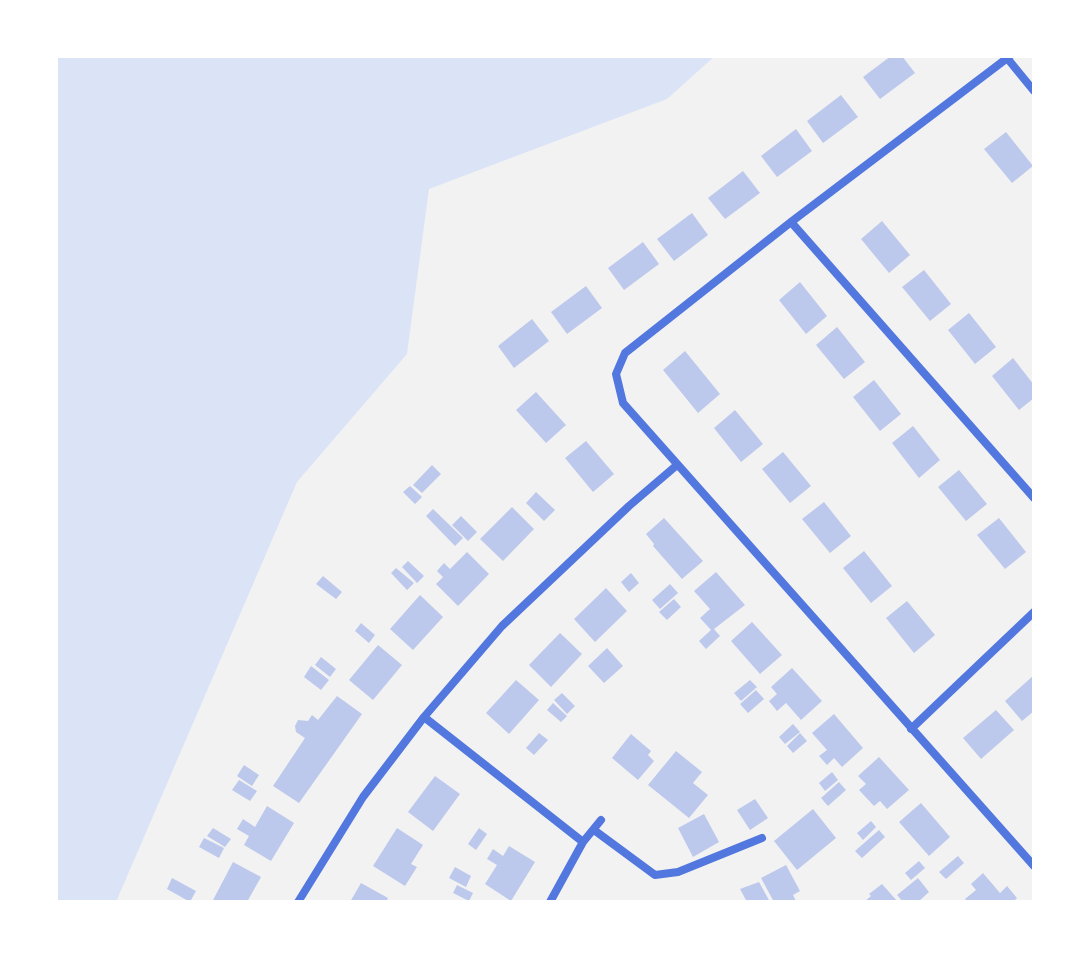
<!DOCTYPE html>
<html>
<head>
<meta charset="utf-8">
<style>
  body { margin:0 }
  #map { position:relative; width:1090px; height:958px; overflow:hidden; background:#f2f2f2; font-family:"Times New Roman",serif }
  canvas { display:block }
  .frame { position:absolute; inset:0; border:58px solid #fff; pointer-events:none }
</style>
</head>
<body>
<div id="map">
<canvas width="1090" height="958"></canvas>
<div class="frame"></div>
</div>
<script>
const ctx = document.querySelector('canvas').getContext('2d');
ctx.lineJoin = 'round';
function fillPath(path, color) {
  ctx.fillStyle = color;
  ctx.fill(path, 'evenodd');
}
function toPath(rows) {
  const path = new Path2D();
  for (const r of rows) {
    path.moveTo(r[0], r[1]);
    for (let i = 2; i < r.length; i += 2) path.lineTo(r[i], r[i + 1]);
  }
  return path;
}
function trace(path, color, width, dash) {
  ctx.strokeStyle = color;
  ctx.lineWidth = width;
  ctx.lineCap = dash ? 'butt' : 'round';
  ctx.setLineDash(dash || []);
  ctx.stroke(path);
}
fillPath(toPath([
  [56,56,715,56,667,99,429,189,407,354,297,482,116,902,56,902]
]), '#dbe4f7');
fillPath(toPath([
  [891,56,902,56,915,73,880,99,863,77],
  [841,95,858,117,823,143,807,121],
  [796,129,812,151,777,177,761,156],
  [1006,132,1033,166,1012,183,984,149],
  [743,171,760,193,725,219,708,198],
  [692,213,708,235,674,261,657,239],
  [882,221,910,255,889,273,861,239],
  [643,242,659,264,624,290,608,268],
  [924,270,951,304,930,321,902,287],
  [800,282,827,316,806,334,779,300],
  [586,286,602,308,567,334,551,312],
  [969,313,996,347,975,364,948,330],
  [532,319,549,341,514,368,498,346],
  [837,327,865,362,844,379,816,345],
  [685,351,720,394,698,413,663,370],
  [1013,358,1034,385,1034,398,1019,410,992,376],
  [874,380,901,414,880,431,853,397],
  [536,392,566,425,546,443,516,410],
  [735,410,763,444,741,462,714,428],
  [913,426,940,460,919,478,892,443],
  [586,441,614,474,593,492,565,458],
  [783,452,811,486,790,503,762,469],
  [432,465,441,474,422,493,413,485],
  [959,470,987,504,966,521,938,487],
  [410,486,422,497,415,504,403,492],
  [536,492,555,510,544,521,526,503],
  [824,502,851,536,830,553,802,519],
  [512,507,534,529,503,561,480,539],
  [433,509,463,538,455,546,426,516],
  [461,516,477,532,468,541,452,525],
  [664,518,703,561,682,579,653,546,654,544,646,534],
  [999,518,1026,552,1005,569,977,535],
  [864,551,892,586,871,603,843,568],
  [467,552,489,574,458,606,436,584,443,577,437,571,444,563,450,569],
  [408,561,424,576,417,583,402,567],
  [396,568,414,583,407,590,391,573],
  [716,572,745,605,714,629,720,636,706,649,699,641,711,630,700,618,710,609,694,591],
  [631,573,639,583,629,592,621,582],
  [323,576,342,592,336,599,316,584],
  [670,584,678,593,660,609,652,600],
  [606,588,627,611,595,642,574,619],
  [420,595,443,617,413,650,390,629],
  [674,599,681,607,667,620,659,612],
  [907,601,935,635,914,653,886,618],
  [752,622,782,655,760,674,731,641],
  [361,623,375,635,369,643,355,631],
  [560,633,582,654,551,687,529,665],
  [378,645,402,665,373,700,349,680],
  [607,648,623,666,604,683,588,666],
  [321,657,336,669,330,677,315,665],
  [311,666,329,680,321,690,304,677],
  [792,668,822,701,801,720,786,703,777,711,769,701,777,694,771,687],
  [1034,675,1034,711,1022,721,1005,701],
  [516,680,539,700,509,734,486,713],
  [750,680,757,687,741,701,734,693],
  [756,690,764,699,748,713,740,704],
  [562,693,575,706,567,714,554,700],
  [337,696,362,714,299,803,273,786,305,738,296,732,295,726,298,720,308,721,312,715,318,720],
  [553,703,567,716,561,722,547,710],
  [996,710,1014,730,981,759,963,738],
  [834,714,863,748,842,767,834,758,827,765,819,756,827,750,812,733],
  [793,724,800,732,785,744,779,737],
  [539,733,548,740,534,755,526,748],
  [800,733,807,741,793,753,787,746],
  [631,734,651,751,648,755,654,761,638,780,612,758],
  [676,751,702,772,693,783,708,795,689,818,648,785],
  [879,757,909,790,887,809,880,801,874,806,859,790,866,784,858,776],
  [244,765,259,775,252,786,237,776],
  [832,772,838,780,825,791,819,783],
  [435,776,460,794,433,831,408,812],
  [239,780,257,791,250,801,232,790],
  [839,782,846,790,828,806,821,798],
  [755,799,768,818,750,830,737,810],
  [921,803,950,837,929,856,899,822],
  [267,806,294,823,271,861,244,845,249,836,237,829,243,819,255,827],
  [813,809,836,838,797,870,774,841],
  [704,814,719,842,693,857,678,828],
  [871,821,876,827,863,840,857,833],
  [213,828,231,839,225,847,207,836],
  [397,828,423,845,411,864,417,867,405,886,373,866],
  [479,828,487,834,476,850,468,844],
  [879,830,885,837,862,858,855,851],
  [204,838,224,848,219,858,199,847],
  [509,846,535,862,511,901,485,884,497,865,487,859,493,849,503,856],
  [958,856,964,863,946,879,939,872],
  [919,861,925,868,911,880,905,873],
  [233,862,261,877,247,902,212,902],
  [786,865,800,891,793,895,796,901,794,902,774,902,761,878],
  [455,867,471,876,466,887,449,878],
  [983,873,1000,893,1007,886,1017,898,1013,902,968,902,965,899,976,890,971,884],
  [172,878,196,891,190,902,167,889],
  [918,878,929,892,918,902,903,902,897,895],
  [759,882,770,902,747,902,740,889],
  [361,883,388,898,386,902,350,902],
  [882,884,898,902,864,902,871,896,869,894],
  [457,885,473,893,469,901,453,893]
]), '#bdc9ec');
trace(toPath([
  [1010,56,791,222,625,353,616,374,623,403,1034,866],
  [1007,58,1034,91],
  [791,222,1034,498],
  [424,717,583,842],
  [911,729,1034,612],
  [594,830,655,875,678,872,762,838],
  [298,902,363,797,424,717,502,626,629,506,677,465],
  [550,902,583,842,601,820]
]), '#5277de', 8);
</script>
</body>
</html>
